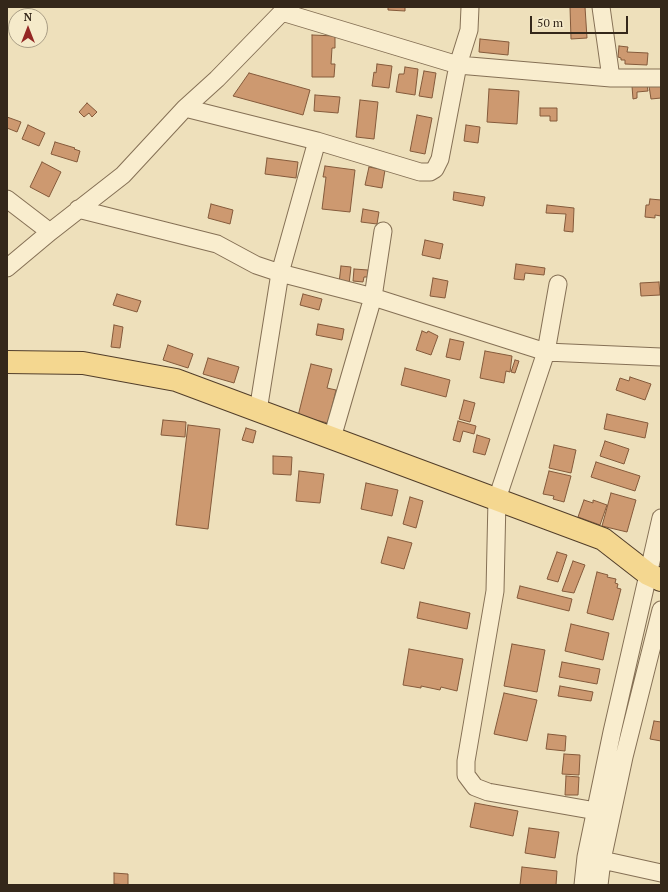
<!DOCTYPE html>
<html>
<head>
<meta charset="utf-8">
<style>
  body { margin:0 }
  #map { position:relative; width:668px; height:892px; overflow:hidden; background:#eee0bb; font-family:"PT Serif",serif }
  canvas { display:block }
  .frame { position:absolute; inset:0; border:8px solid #34271a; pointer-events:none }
  .north { position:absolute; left:8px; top:8px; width:40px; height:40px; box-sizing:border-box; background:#f5eaca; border:1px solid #a89c84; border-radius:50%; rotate:0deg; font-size:11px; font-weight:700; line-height:16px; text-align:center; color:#34271a }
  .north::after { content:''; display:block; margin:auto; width:14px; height:18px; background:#942724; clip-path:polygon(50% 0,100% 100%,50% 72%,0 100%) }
  .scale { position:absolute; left:530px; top:16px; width:98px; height:18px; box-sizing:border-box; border:2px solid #34271a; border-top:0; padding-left:5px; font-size:12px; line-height:14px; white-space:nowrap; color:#34271a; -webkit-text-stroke:3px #f5eaca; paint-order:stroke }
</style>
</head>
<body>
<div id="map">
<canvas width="668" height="892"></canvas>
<div class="frame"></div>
<div class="north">N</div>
<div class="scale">50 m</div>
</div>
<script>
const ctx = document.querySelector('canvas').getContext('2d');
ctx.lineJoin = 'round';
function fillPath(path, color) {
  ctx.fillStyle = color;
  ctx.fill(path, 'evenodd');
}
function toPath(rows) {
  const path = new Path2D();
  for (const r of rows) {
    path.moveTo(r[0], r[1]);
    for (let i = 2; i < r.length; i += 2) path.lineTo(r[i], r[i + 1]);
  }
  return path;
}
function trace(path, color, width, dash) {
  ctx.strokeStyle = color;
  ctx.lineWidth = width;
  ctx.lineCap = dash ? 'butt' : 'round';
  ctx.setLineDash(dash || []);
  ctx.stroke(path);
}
const building = toPath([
  [388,7,405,7,405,11,388,10,388,7],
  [570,7,585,7,587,38,571,39,570,7],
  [312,35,335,36,335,48,332,48,331,64,335,64,334,77,312,77,312,35],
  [480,39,509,42,508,55,479,52,480,39],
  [619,46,628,47,627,52,648,53,647,65,625,64,625,60,621,60,621,58,618,57,619,46],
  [377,64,392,66,389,88,372,86,374,72,376,73,377,64],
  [405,67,418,69,415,95,396,92,399,74,404,74,405,67],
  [424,71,436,73,432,98,419,96,424,71],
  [249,73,310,90,303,115,233,96,249,73],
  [661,84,661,98,651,99,649,86,661,84],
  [647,85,648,91,637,92,637,98,633,99,632,86,647,85],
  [489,89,519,91,517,124,487,122,489,89],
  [315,95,340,97,338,113,314,111,315,95],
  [360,100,378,102,374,139,356,137,360,100],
  [87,103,97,112,92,117,89,113,84,117,79,112,87,103],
  [540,108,557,108,557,121,550,121,550,116,540,116,540,108],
  [417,115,432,118,425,154,410,151,417,115],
  [7,117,21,122,17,132,7,128,7,117],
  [28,125,45,133,39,146,22,139,28,125],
  [466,125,480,127,478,143,464,141,466,125],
  [55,142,75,148,74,149,80,151,77,162,51,154,55,142],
  [267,158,298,162,296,178,265,174,267,158],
  [42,162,61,172,49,197,30,187,42,162],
  [325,166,355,170,350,212,322,209,326,177,323,177,325,166],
  [369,167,385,170,382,188,365,185,369,167],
  [454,192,485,197,483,206,453,200,454,192],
  [650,199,661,200,661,216,655,215,655,218,645,217,646,205,649,205,650,199],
  [211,204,233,210,230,224,208,218,211,204],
  [547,205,574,208,573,232,564,231,566,214,546,213,547,205],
  [363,209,379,212,377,224,361,222,363,209],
  [425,240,443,244,440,259,422,255,425,240],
  [516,264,545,268,544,275,525,273,524,280,514,279,516,264],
  [341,266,351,267,349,284,339,283,341,266],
  [354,269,368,270,368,277,364,277,363,282,353,281,354,269],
  [433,278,448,281,445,298,430,296,433,278],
  [659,282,660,295,641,296,640,283,659,282],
  [117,294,141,301,137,312,113,305,117,294],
  [303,294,322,299,319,310,300,305,303,294],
  [318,324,344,329,342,340,316,335,318,324],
  [114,325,123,327,120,348,111,347,114,325],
  [422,331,427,333,428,331,438,336,431,355,416,350,422,331],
  [450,339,464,342,460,360,446,357,450,339],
  [168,345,193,354,188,368,163,360,168,345],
  [485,351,512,356,510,372,506,371,504,383,480,378,485,351],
  [208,358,239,367,234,383,203,374,208,358],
  [515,360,519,361,515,373,511,372,515,360],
  [311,364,332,369,327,388,336,390,328,423,298,416,311,364],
  [405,368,450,380,446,397,401,385,405,368],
  [630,377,651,384,645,400,616,390,620,378,629,381,630,377],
  [464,400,475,403,470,422,459,419,464,400],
  [607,414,648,423,645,438,604,429,607,414],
  [163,420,186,422,185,437,161,435,163,420],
  [458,421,476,426,474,434,463,431,460,442,453,440,458,421],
  [188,425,220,429,208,529,176,525,188,425],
  [246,428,256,431,253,443,242,440,246,428],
  [477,435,490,439,485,455,473,452,477,435],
  [605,441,629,449,624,464,600,456,605,441],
  [554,445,576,450,571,473,549,468,554,445],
  [273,456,292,457,291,475,273,474,273,456],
  [596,462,640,476,635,491,591,477,596,462],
  [299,471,324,474,320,503,296,501,299,471],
  [549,471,571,476,564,502,553,499,554,496,543,494,549,471],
  [366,483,398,490,392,516,361,509,366,483],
  [611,493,636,500,627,532,602,526,611,493],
  [410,497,423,501,416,528,403,524,410,497],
  [584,500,593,503,593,500,607,505,600,525,578,517,584,500],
  [388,537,412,543,404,569,381,563,388,537],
  [557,552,567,555,558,582,547,579,557,552],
  [573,561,585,565,574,593,562,591,573,561],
  [597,572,608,575,607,577,616,579,615,583,618,584,617,588,621,589,613,620,587,613,597,572],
  [520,586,572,599,569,611,517,598,520,586],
  [420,602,470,613,467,629,417,618,420,602],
  [571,624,609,633,603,660,565,651,571,624],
  [512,644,545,650,537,692,504,686,512,644],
  [409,649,463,659,457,691,441,687,440,690,421,686,421,688,403,685,409,649],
  [562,662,600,669,597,684,559,677,562,662],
  [560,686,593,692,591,701,558,696,560,686],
  [504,693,537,700,527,741,494,734,504,693],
  [654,721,661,722,661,741,650,739,654,721],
  [548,734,566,736,565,751,546,749,548,734],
  [564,754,580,755,579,775,562,774,564,754],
  [566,776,579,777,578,795,565,795,566,776],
  [475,803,518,811,513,836,470,827,475,803],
  [529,828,559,832,555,858,525,853,529,828],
  [522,867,557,871,556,885,520,885,522,867],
  [114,873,128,874,128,885,114,884,114,873]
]);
fillPath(building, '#cd9970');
trace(building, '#845a3b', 1);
const minor = toPath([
  [601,7,611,78],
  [282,12,458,65,611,78,661,78],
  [185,108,317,141,420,172,430,172,435,169,440,159,458,65,469,30,470,7],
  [7,199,50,232],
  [78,209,217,244,256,265,280,273,373,297,546,352,661,357],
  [7,268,50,232,123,175,185,108,217,79,287,7],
  [558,284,546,352,497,499,495,591,466,761,466,775,475,787,488,792,596,811],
  [258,411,280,273,317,141],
  [332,438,373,297,383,231],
  [602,860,661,873],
  [583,885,586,857,612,732,661,518],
  [599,885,602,860,624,757,661,610]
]);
const major = toPath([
  [7,362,83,363,176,380,603,539,648,574,661,580]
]);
trace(minor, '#857055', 19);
trace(major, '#523e2a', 24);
trace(minor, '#f9edce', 17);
trace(major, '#f4d790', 22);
</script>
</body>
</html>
